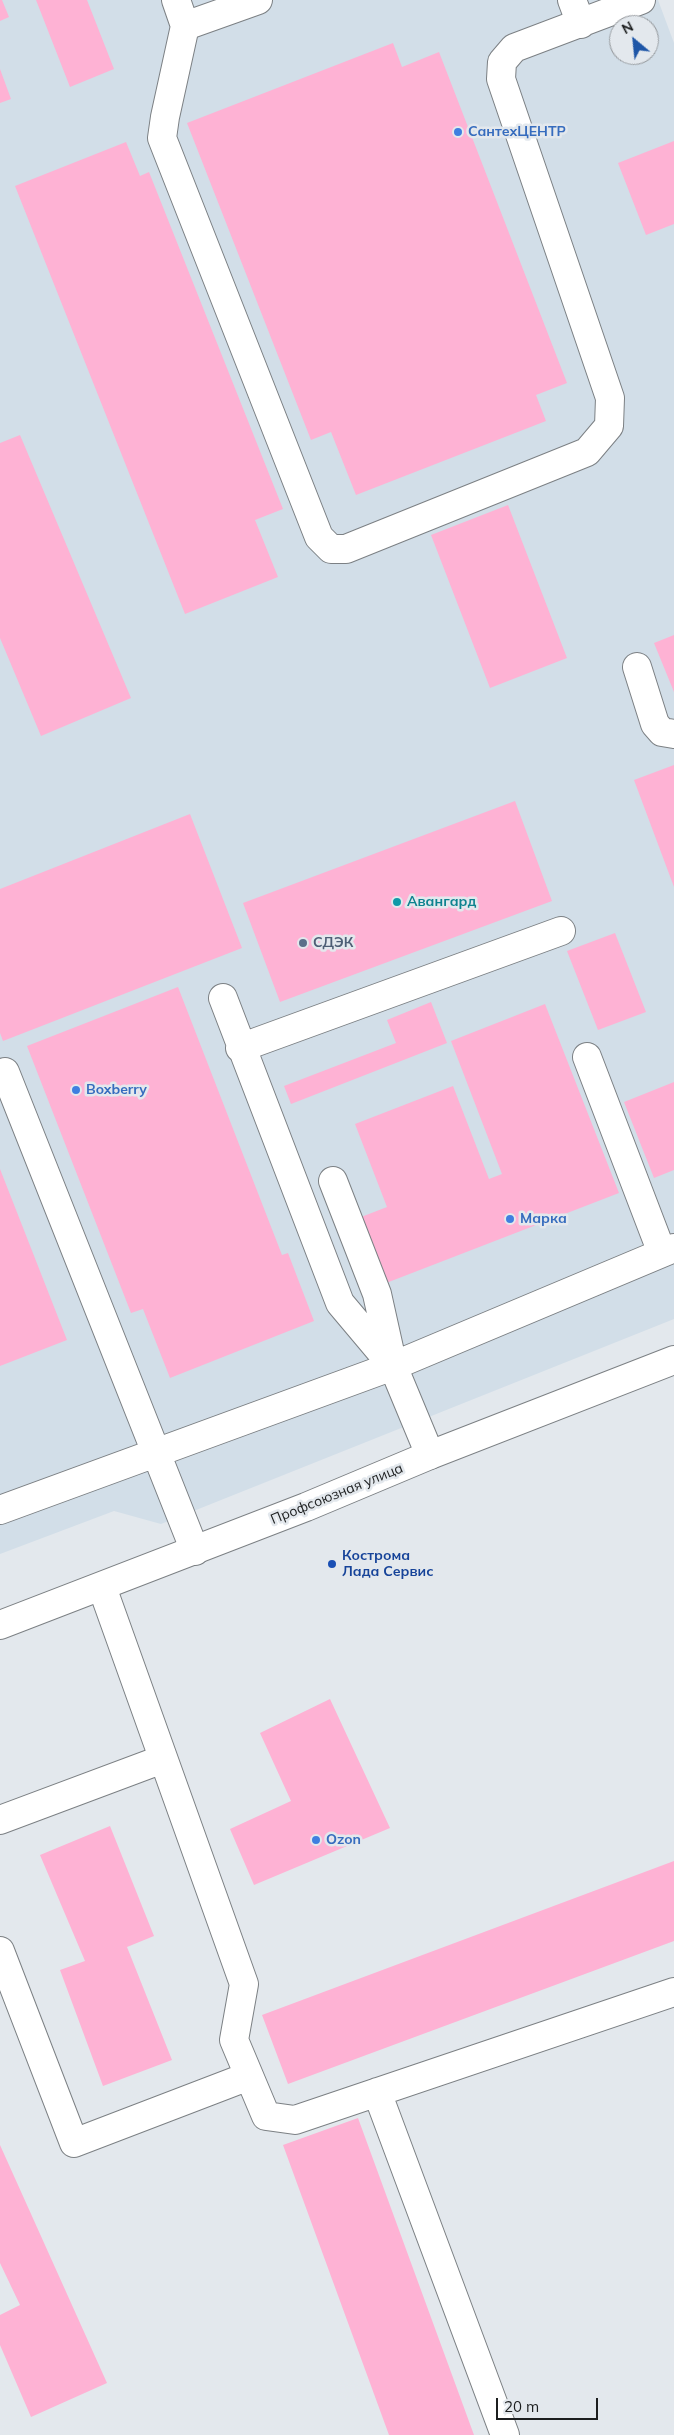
<!DOCTYPE html>
<html>
<head>
<meta charset="utf-8">
<style>
  body { margin:0 }
  #map { position:relative; width:674px; height:2435px; overflow:hidden; background:#e3e8ed; font-family:Mulish,sans-serif }
  canvas { display:block }
  .north { position:absolute; left:609px; top:15px; width:50px; height:50px; box-sizing:border-box; background:#e3e8ed; border:1px solid #93979b; border-radius:50%; rotate:332deg; font-size:14px; font-weight:700; line-height:20px; text-align:center; color:#1c1e1f }
  .north::after { content:''; display:block; margin:auto; width:18px; height:22px; background:#1e56a7; clip-path:polygon(50% 0,100% 100%,50% 72%,0 100%) }
  .scale { position:absolute; left:496px; top:2398px; width:102px; height:22px; box-sizing:border-box; border:2px solid #1c1e1f; border-top:0; padding-left:6px; font-size:15px; line-height:18px; white-space:nowrap; color:#1c1e1f; -webkit-text-stroke:4px #e3e8ed; paint-order:stroke }
</style>
</head>
<body>
<div id="map">
<canvas width="674" height="2435"></canvas>
<div class="north">N</div>
<div class="scale">20 m</div>
</div>
<script>
const ctx = document.querySelector('canvas').getContext('2d');
ctx.lineJoin = 'round';
function fillPath(path, color) {
  ctx.fillStyle = color;
  ctx.fill(path, 'evenodd');
}
function toPath(rows) {
  const path = new Path2D();
  for (const r of rows) {
    path.moveTo(r[0], r[1]);
    for (let i = 2; i < r.length; i += 2) path.lineTo(r[i], r[i + 1]);
  }
  return path;
}
function trace(path, color, width, dash) {
  ctx.strokeStyle = color;
  ctx.lineWidth = width;
  ctx.lineCap = dash ? 'butt' : 'round';
  ctx.setLineDash(dash || []);
  ctx.stroke(path);
}
function drawText(font, color, halo, rows, align = 'center') {
  ctx.font = font + ' Mulish,sans-serif';
  ctx.lineWidth = 5;
  ctx.setLineDash([]);
  ctx.textBaseline = 'middle';
  ctx.strokeStyle = halo;
  ctx.fillStyle = color;
  for (const [text, x, y, turn = 0] of rows) {
    ctx.save();
    ctx.translate(x, y);
    ctx.rotate((+turn || 0) * Math.PI / 180);
    ctx.textAlign = isNaN(turn) ? turn : align;
    if (halo) ctx.strokeText(text, 0, 0);
    ctx.fillText(text, 0, 0);
    ctx.restore();
  }
}
fillPath(toPath([
  [0,0,658,0,674,43,674,1319,161,1524,114,1511,0,1554],
  [619,25,649,25,649,55,619,55]
]), '#d2dee8');
fillPath(toPath([
  [0,0,2,0,9,17,0,21],
  [36,0,87,0,114,69,70,87],
  [393,43,402,67,439,52,567,383,536,395,546,421,356,495,331,432,311,440,187,123],
  [0,69,11,99,0,103],
  [674,141,674,224,646,235,618,163],
  [126,142,140,176,149,172,283,509,255,520,278,577,185,614,15,186],
  [20,435,131,698,41,736,0,638,0,443],
  [508,505,567,658,490,688,431,535],
  [674,635,674,692,654,643],
  [674,765,674,887,634,780],
  [515,801,552,901,280,1002,243,903],
  [190,814,242,948,3,1041,0,1033,0,889],
  [615,933,646,1012,598,1030,567,951],
  [178,987,282,1255,288,1253,314,1321,170,1378,143,1309,131,1313,27,1046],
  [431,1002,447,1043,291,1104,284,1086,396,1043,387,1020],
  [545,1004,619,1193,381,1285,356,1219,387,1207,355,1124,453,1086,489,1179,502,1174,451,1041],
  [674,1082,674,1170,654,1178,624,1102],
  [0,1169,67,1340,0,1366],
  [330,1699,390,1828,254,1885,230,1829,291,1801,260,1733],
  [110,1826,154,1936,127,1947,172,2060,103,2086,60,1970,85,1961,40,1855],
  [674,1861,674,1941,288,2084,262,2015],
  [358,2118,474,2435,389,2435,283,2145],
  [0,2145,107,2383,31,2417,0,2345,0,2315,20,2305,0,2263]
]), '#feb2d4');
const minor = toPath([
  [176,0,185,26,165,117,162,138,319,537,331,549,346,549,587,452,609,426,610,398,501,79,502,62,514,48,641,0],
  [572,0,581,24],
  [185,26,258,0],
  [637,667,655,724,662,732,674,734],
  [223,998,340,1303,393,1366],
  [240,1048,561,931],
  [587,1057,662,1253],
  [5,1072,195,1551],
  [333,1181,377,1294,393,1366,430,1455],
  [0,1510,393,1366,674,1248],
  [102,1587,244,1984,234,2040,266,2116,295,2120,674,1992],
  [0,1820,163,1759],
  [0,1951,74,2143,249,2076],
  [377,2092,505,2435]
]);
const highway = toPath([
  [0,1625,306,1507,430,1455,674,1360]
]);
trace(minor, '#7c8084', 30);
trace(highway, '#7c8084', 30);
trace(minor, '#fff', 28);
trace(highway, '#fff', 28);
for (const [x, y, r, color] of [
  [458,132,5,"#3f7fe0"],
  [397,902,5,"#0f9aa8"],
  [303,943,5,"#5c6f8a"],
  [76,1090,5,"#3f7fe0"],
  [510,1219,5,"#3f7fe0"],
  [332,1564,5,"#1a4fb4"],
  [316,1840,5,"#3f7fe0"]
]) {
  const dot = new Path2D();
  dot.arc(x, y, r, 0, 2 * Math.PI);
  ctx.fillStyle = color;
  ctx.fill(dot);
  trace(dot, '#e3e8ed', 2);
}
drawText('bold 14px', '#366cbe', '#e3e8ed', [
  ["СантехЦЕНТР",468,132],
  ["Boxberry",86,1090],
  ["Марка",520,1219],
  ["Ozon",326,1840]
], 'left');
drawText('bold 14px', '#0d838f', '#e3e8ed', [
  ["Авангард",407,902]
], 'left');
drawText('bold 14px', '#4e5e75', '#e3e8ed', [
  ["СДЭК",313,943]
], 'left');
drawText('14px', '#1c1e1f', '#e3e8ed', [
  ["Профсоюзная улица",337,1494,-22]
]);
drawText('bold 14px', '#164399', '#e3e8ed', [
  ["Кострома",342,1556],
  ["Лада Сервис",342,1572]
], 'left');
</script>
</body>
</html>
